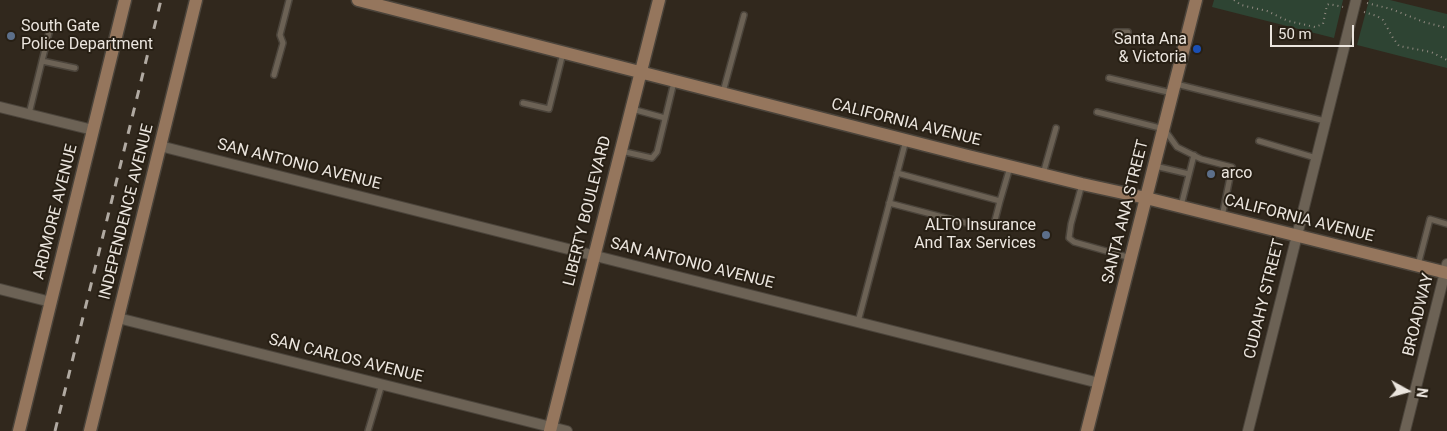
<!DOCTYPE html>
<html>
<head>
<meta charset="utf-8">
<style>
  body { margin:0 }
  #map { position:relative; width:1447px; height:431px; overflow:hidden; background:#31281d; font-family:Roboto,sans-serif }
  canvas { display:block }
  .north { position:absolute; left:1382px; top:366px; width:50px; height:50px; -webkit-text-stroke:4px #271f14; paint-order:stroke; rotate:97deg; font-size:14px; font-weight:700; line-height:20px; text-align:center; color:#ebe5de }
  .north::after { content:''; display:block; margin:auto; width:18px; height:22px; background:#ebe5de; clip-path:polygon(50% 0,100% 100%,50% 72%,0 100%) }
  .scale { position:absolute; left:1270px; top:25px; width:84px; height:22px; box-sizing:border-box; border:2px solid #ebe5de; border-top:0; padding-left:6px; font-size:15px; line-height:18px; white-space:nowrap; color:#ebe5de; -webkit-text-stroke:4px #271f14; paint-order:stroke }
</style>
</head>
<body>
<div id="map">
<canvas width="1447" height="431"></canvas>
<div class="north">N</div>
<div class="scale">50 m</div>
</div>
<script>
const ctx = document.querySelector('canvas').getContext('2d');
ctx.lineJoin = 'round';
function fillPath(path, color) {
  ctx.fillStyle = color;
  ctx.fill(path, 'evenodd');
}
function toPath(rows) {
  const path = new Path2D();
  for (const r of rows) {
    path.moveTo(r[0], r[1]);
    for (let i = 2; i < r.length; i += 2) path.lineTo(r[i], r[i + 1]);
  }
  return path;
}
function trace(path, color, width, dash) {
  ctx.strokeStyle = color;
  ctx.lineWidth = width;
  ctx.lineCap = dash ? 'butt' : 'round';
  ctx.setLineDash(dash || []);
  ctx.stroke(path);
}
function drawText(font, color, halo, rows, align = 'center') {
  ctx.font = font + ' Roboto,sans-serif';
  ctx.lineWidth = 4;
  ctx.setLineDash([]);
  ctx.textBaseline = 'middle';
  ctx.strokeStyle = halo;
  ctx.fillStyle = color;
  for (const [text, x, y, turn = 0] of rows) {
    ctx.save();
    ctx.translate(x, y);
    ctx.rotate((+turn || 0) * Math.PI / 180);
    ctx.textAlign = isNaN(turn) ? turn : align;
    if (halo) ctx.strokeText(text, 0, 0);
    ctx.fillText(text, 0, 0);
    ctx.restore();
  }
}
fillPath(toPath([
  [1214,0,1343,0,1334,38,1212,7],
  [1369,0,1390,0,1447,14,1447,68,1357,45]
]), '#2e4433');
const lane = toPath([
  [1116,32,1128,32],
  [42,61,49,33],
  [274,75,283,43,280,35,289,0],
  [1109,78,1172,93],
  [1176,84,1325,121],
  [723,92,744,15],
  [523,103,549,109,563,53],
  [632,109,665,118],
  [1097,112,1164,129,1177,147,1201,159,1232,167,1222,217],
  [29,114,42,61,75,68],
  [1259,141,1316,158],
  [621,151,652,158,657,152,674,82],
  [1155,166,1189,174],
  [1043,174,1056,128],
  [1082,184,1071,224,1069,238,1074,242,1131,258],
  [1000,201,1010,167],
  [889,203,981,227,994,224,1000,201,897,173],
  [1181,206,1194,155],
  [1418,265,1430,219,1447,224],
  [858,322,906,140],
  [368,431,382,384]
]);
const street = toPath([
  [0,107,93,130],
  [160,146,1099,383],
  [0,289,51,302],
  [118,318,567,431],
  [1248,431,1356,0],
  [1405,431,1447,264]
]);
const secondary = toPath([
  [358,0,968,156,1082,184,1146,198,1447,273],
  [19,431,125,0],
  [90,431,196,0],
  [550,431,659,0],
  [1087,431,1196,0]
]);
trace(lane, '#4b443b', 8);
trace(street, '#4b443b', 12);
trace(secondary, '#4b443b', 15);
trace(toPath([
  [1234,0,1241,5,1267,11,1288,21,1315,27,1323,24,1327,5,1329,4,1343,7],
  [1367,3,1391,9,1424,22,1447,28],
  [1364,12,1377,16,1383,20,1393,38,1399,46,1431,52,1447,60]
]), '#928b82', 2, [1, 4]);
trace(lane, '#6c6255', 5);
trace(street, '#6c6255', 10);
trace(secondary, '#95765d', 12);
trace(toPath([
  [55,431,161,0]
]), '#b1aaa2', 3, [9, 9]);
for (const [x, y, r, color] of [
  [11,36,5,"#5c6f8a"],
  [1197,49,5,"#1a4fb4"],
  [1211,174,5,"#5c6f8a"],
  [1046,235,5,"#5c6f8a"]
]) {
  const dot = new Path2D();
  dot.arc(x, y, r, 0, 2 * Math.PI);
  ctx.fillStyle = color;
  ctx.fill(dot);
  trace(dot, '#271f14', 2);
}
drawText('16px', '#ebe5de', '#271f14', [
  ["South Gate",21,27],
  ["Police Department",21,45],
  ["Santa Ana",1187,40,"right"],
  ["& Victoria",1187,58,"right"],
  ["arco",1221,174],
  ["ALTO Insurance",1036,226,"right"],
  ["And Tax Services",1036,244,"right"]
], 'left');
drawText('16px', '#ebe5de', '#271f14', [
  ["CALIFORNIA AVENUE",906,123,14],
  ["SAN ANTONIO AVENUE",299,165,14],
  ["LIBERTY BOULEVARD",588,211,-76],
  ["ARDMORE AVENUE",56,212,-76],
  ["INDEPENDENCE AVENUE",127,212,-76],
  ["SANTA ANA STREET",1126,212,-76],
  ["CALIFORNIA AVENUE",1299,219,14],
  ["SAN ANTONIO AVENUE",692,264,14],
  ["CUDAHY STREET",1265,299,-76],
  ["BROADWAY",1419,315,-76],
  ["SAN CARLOS AVENUE",346,359,14]
]);
</script>
</body>
</html>
